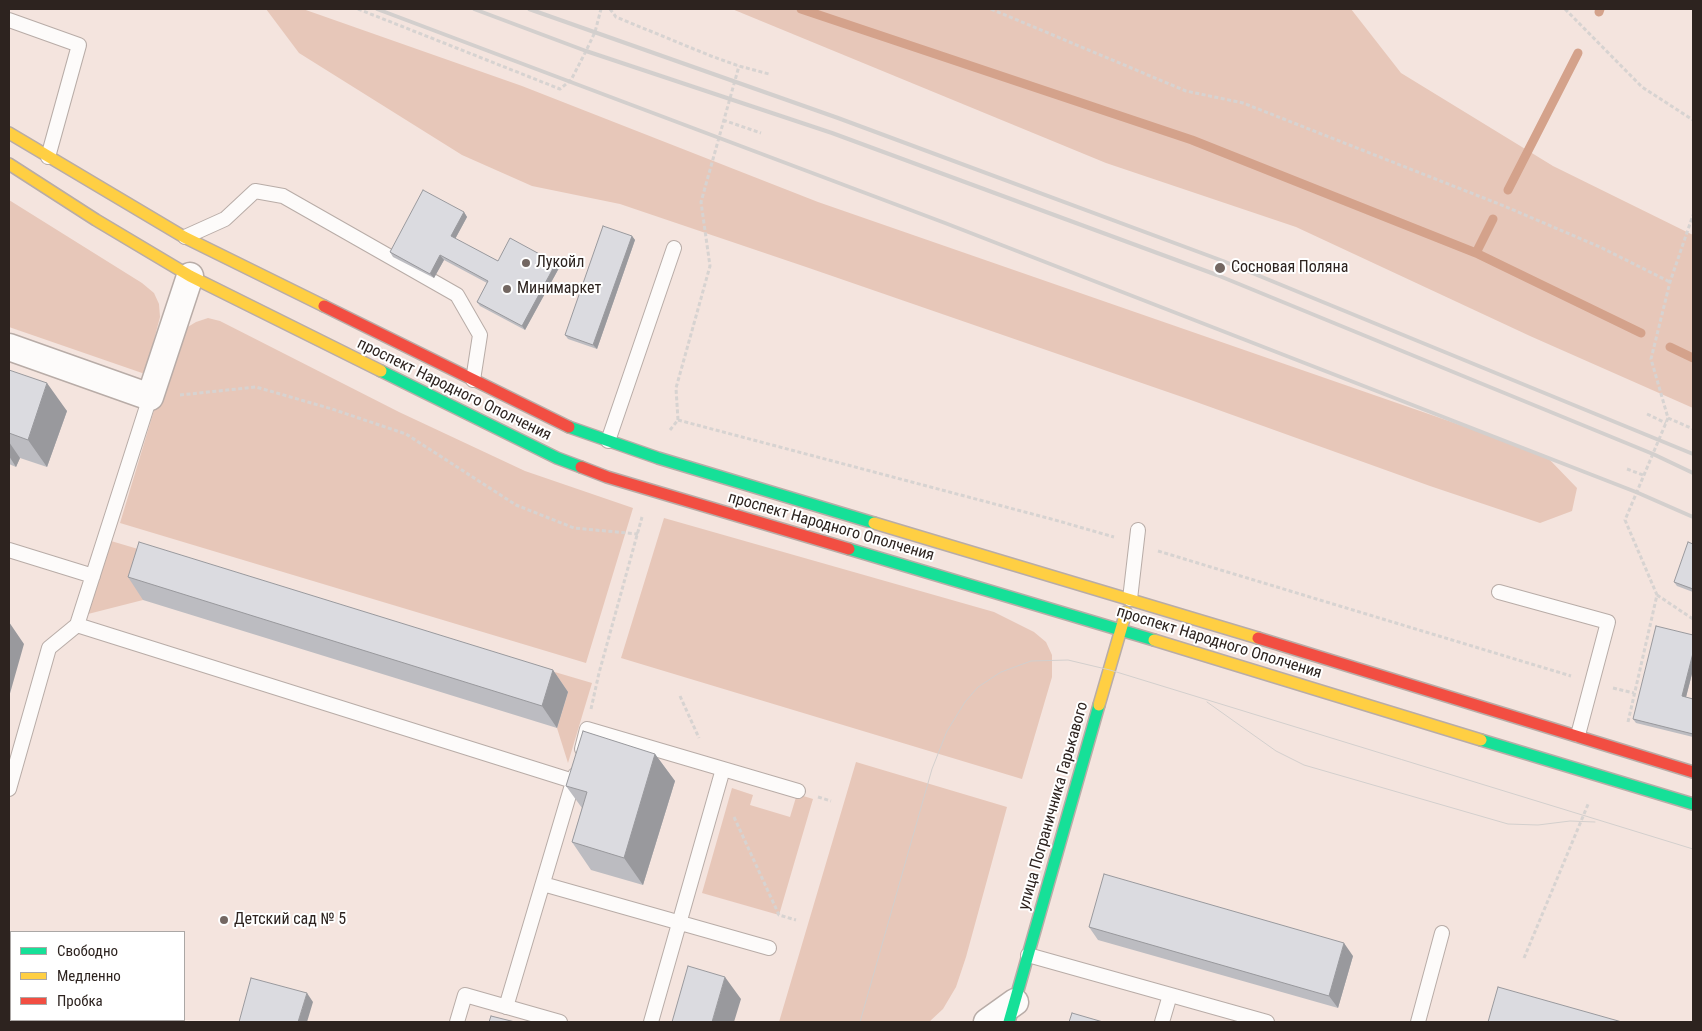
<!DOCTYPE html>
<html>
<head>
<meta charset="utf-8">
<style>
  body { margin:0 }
  #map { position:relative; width:1702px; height:1031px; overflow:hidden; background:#f4e4de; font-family:"Roboto Condensed",sans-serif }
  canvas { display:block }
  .frame { position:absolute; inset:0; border:10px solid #2d231f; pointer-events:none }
  .legend { position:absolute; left:10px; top:931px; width:175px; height:90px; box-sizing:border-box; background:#fff; border:1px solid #aba7a5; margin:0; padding:6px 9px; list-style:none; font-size:15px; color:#2d231f }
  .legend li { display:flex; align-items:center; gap:10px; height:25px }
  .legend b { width:25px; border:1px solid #aba7a5 }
</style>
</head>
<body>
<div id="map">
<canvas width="1702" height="1031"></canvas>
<div class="frame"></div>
<ul class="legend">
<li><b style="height:6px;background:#16e098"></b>Свободно</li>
<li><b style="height:6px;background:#ffcf43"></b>Медленно</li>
<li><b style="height:6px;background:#f24e42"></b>Пробка</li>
</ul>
</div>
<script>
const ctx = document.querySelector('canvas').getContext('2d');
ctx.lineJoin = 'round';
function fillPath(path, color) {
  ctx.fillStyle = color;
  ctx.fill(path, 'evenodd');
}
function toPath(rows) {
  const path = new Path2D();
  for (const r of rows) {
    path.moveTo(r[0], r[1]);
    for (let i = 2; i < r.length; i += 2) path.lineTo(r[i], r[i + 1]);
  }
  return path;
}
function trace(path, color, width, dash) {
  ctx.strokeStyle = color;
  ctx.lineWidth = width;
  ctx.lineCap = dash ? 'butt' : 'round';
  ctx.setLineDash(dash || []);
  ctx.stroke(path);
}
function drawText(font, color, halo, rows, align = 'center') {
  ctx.font = font + ' "Roboto Condensed",sans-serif';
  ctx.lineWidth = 4;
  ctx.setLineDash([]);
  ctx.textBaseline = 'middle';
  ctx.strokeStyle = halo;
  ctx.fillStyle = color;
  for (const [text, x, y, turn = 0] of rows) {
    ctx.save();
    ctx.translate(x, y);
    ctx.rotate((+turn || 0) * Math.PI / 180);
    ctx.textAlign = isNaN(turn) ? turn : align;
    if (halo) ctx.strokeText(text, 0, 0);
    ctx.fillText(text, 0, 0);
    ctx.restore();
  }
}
fillPath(toPath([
  [266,9,303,9,522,86,818,202,1518,445,1547,457,1577,488,1572,511,1540,523,1430,486,1188,399,809,268,620,204,532,186,462,155,299,53],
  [732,9,1351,9,1401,73,1553,166,1693,235,1693,408,1530,336,1296,227,1106,163],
  [9,200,142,283,154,293,159,304,160,317,145,374,9,327],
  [208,318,220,321,399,412,525,471,633,508,586,663,120,523,175,341,186,328,196,322],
  [664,518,994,612,1034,632,1046,642,1052,655,1052,677,1022,779,621,658],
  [111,541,592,683,568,763,557,728,568,692,154,564,143,600,88,614],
  [856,762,1007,807,966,957,956,987,943,1009,929,1022,779,1022],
  [732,788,753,795,750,805,790,817,797,794,813,799,779,915,702,893]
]), '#e7c7b9');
trace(toPath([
  [801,9,1192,140,1476,253,1641,333],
  [1599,12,1600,9],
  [1508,190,1578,53],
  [1476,253,1493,219],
  [1670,347,1693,358]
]), '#d4a28b', 9);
const lane = toPath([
  [9,20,79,45,48,157],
  [185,237,225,219,255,191,283,196,457,295,480,335,473,380],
  [608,441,674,248],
  [9,550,93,576],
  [1499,592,1608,622,1578,735],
  [1130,599,1138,530],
  [77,625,150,397],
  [582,749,587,729,798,791],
  [9,789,49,648,77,625,573,781],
  [543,884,769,948],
  [1028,955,1267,1022],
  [506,1007,575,775],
  [457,1022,465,995,560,1022],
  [651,1022,723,769],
  [1162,1022,1170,995],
  [1418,1022,1442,933]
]);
const street = toPath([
  [9,347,150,397,190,276],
  [987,1022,1015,1002]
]);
const fast = toPath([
  [381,371,557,458,581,467],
  [569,427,658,458,874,523],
  [849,549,1154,640],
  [1481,740,1693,804],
  [1009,1022,1099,705]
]);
const slow = toPath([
  [9,133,184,237,324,306],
  [9,164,96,220,190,276,381,371],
  [874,523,1258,638],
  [1154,640,1481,740],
  [1099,705,1126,612]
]);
const jam = toPath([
  [324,306,569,427],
  [581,467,607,477,849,549],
  [1258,638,1693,772]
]);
trace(lane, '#b8aca7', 16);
trace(street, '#b8aca7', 29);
trace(fast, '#b8aca7', 14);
trace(slow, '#b8aca7', 14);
trace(jam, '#b8aca7', 14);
trace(toPath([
  [358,9,560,89,571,80,586,51,595,32,601,9],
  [610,9,616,17,711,56,739,66,769,74],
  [991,9,1186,91,1243,103,1504,206,1600,247,1670,282],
  [1565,9,1642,87,1693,120],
  [723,120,761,133],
  [180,395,256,387,332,409,406,434,516,505,574,528,638,534],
  [1647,414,1666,423],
  [1668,418,1693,429],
  [678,420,1055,520,1114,537],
  [670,430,678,420,676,388,710,266,701,202,739,66],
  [1627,469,1643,475],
  [1158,551,1571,676],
  [1657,595,1693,619],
  [1613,688,1634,693],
  [680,696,699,738],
  [591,709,599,673,642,517],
  [1628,722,1657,595,1625,520,1668,418,1651,359,1670,282,1693,215],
  [818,797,831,801],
  [734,817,779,915,796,920],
  [1524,958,1589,802]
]), '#d7d3d1', 3, [4, 2.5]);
trace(lane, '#fdfbfa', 14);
trace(street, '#fdfbfa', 26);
trace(fast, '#16e098', 11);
trace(slow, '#ffcf43', 11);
trace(jam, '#f24e42', 11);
trace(toPath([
  [1207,702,1276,751,1304,765,1508,824,1538,825,1570,821,1595,822],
  [860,1022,932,769,947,731,965,702,978,687,1001,672,1031,661,1068,660,1110,670,1693,849]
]), '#d3cfcd', 1);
trace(toPath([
  [377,9,945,223,1636,492,1693,517],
  [474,9,586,51,832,133,1217,275,1653,454,1693,473],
  [529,9,838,118,1223,261,1693,454]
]), '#d3cfcd', 4);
fillPath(toPath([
  [464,212,467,217,455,239,498,261,556,263,559,268,525,330,480,306,477,302,487,283,444,260,434,278,393,257,390,252],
  [632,236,635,240,597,349,568,339,565,335],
  [9,370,67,411,47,467,20,458,16,467,9,464],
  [1693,544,1693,592,1677,586,1674,582],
  [128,577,553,670,568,692,557,728,143,600],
  [1693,635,1693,670,1686,697,1693,699,1693,737,1636,723,1633,719],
  [655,754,675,781,643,885,591,870,572,842,582,808,566,786],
  [1089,927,1353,956,1338,1008,1098,940]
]), '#bcbcc1');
fillPath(toPath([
  [464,212,467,217,454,241,451,236],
  [632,236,635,240,597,349,593,345],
  [440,255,444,260,434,278,430,274],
  [556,263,559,268,525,330,522,326],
  [47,383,67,411,47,467,28,440],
  [9,442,20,458,16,467,9,456],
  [9,622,24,644,9,697],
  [1693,653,1693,670,1685,701,1682,696],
  [553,670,568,692,557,728,542,706],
  [655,754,675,781,643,885,624,858],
  [1344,943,1353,956,1338,1008,1329,996],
  [725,977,741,999,734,1022,712,1022],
  [307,993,313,1002,307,1022,298,1022],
  [154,1020,163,1020,162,1022,153,1022]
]), '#99999d');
const building = toPath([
  [423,190,464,212,451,236,498,261,510,238,556,263,522,326,477,302,488,281,440,255,430,274,390,252,423,190],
  [603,226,632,236,593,345,565,335,603,226],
  [9,370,47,383,28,440,9,433,9,370],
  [139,542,553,670,542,706,128,577,139,542],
  [1688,542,1693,544,1693,589,1674,582,1688,542],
  [1656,626,1693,635,1693,653,1682,696,1693,699,1693,734,1633,719,1656,626],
  [583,731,655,754,624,858,572,842,587,792,566,786,583,731],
  [1104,874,1344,943,1329,996,1089,927,1104,874],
  [688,966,725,977,712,1022,672,1022,688,966],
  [251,978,307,993,298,1022,239,1022,251,978],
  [1498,987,1622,1022,1488,1022,1498,987],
  [1072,1013,1103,1022,1069,1022,1072,1013],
  [491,1016,515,1022,489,1022,491,1016],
  [92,1020,154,1020,153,1022,92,1022,92,1020]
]);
fillPath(building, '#dbdbe0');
trace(building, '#99999d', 1);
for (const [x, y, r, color] of [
  [526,263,5,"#736762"],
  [1220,268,6,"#736762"],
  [507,289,5,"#736762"],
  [224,920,5,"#736762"]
]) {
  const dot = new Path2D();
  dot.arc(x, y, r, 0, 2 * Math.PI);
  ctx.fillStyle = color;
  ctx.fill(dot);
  trace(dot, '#fff', 2);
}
drawText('16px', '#2d231f', '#fff', [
  ["Лукойл",536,263],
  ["Сосновая Поляна",1231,268],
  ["Минимаркет",517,289],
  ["Детский сад № 5",234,920]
], 'left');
drawText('16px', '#2d231f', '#fff', [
  ["проспект Народного Ополчения",454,390,26],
  ["проспект Народного Ополчения",831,527,16],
  ["проспект Народного Ополчения",1219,643,17],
  ["улица Пограничника Гарькавого",1054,806,-74]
]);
</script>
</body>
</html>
